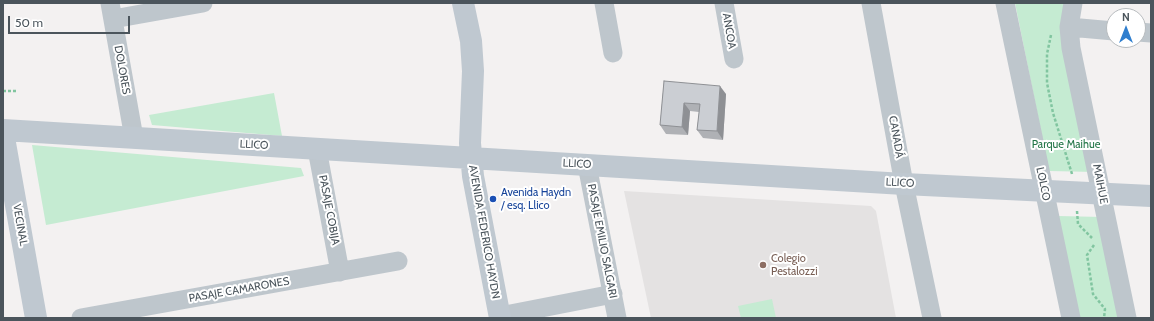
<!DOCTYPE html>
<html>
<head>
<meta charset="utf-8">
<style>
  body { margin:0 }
  #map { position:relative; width:1154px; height:321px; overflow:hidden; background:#f3f1f1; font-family:Cabin,sans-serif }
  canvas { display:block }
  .frame { position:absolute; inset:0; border:4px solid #4b555c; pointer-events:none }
  .north { position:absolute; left:1106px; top:8px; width:40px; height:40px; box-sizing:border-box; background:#fff; border:1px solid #b7bbbe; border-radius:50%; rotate:0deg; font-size:11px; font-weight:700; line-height:16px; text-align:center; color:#4b555c }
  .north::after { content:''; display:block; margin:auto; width:14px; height:18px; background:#2f7ece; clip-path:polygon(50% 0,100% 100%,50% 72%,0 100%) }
  .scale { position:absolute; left:8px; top:16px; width:122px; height:18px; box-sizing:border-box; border:2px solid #4b555c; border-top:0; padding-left:5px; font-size:12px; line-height:14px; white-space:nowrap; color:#4b555c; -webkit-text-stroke:3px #fff; paint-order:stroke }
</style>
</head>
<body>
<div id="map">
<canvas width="1154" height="321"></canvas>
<div class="frame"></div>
<div class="north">N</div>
<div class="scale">50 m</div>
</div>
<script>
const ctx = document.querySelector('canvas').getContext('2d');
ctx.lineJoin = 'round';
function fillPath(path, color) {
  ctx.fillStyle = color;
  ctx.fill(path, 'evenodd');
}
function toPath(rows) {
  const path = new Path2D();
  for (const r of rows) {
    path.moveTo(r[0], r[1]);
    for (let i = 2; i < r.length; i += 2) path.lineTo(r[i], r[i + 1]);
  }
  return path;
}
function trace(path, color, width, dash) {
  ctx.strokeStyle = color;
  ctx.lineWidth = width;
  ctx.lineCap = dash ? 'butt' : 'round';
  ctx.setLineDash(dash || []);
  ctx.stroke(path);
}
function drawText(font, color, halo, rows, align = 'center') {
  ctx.font = font + ' Cabin,sans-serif';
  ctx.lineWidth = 4;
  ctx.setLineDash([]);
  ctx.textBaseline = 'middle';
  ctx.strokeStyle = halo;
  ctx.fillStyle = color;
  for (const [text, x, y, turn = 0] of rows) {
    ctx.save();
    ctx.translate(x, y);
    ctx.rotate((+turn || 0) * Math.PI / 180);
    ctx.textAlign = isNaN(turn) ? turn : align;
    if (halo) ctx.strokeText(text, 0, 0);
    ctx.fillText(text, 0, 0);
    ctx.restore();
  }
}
fillPath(toPath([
  [624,191,871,206,876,211,896,318,651,318]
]), '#e4e2e2');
fillPath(toPath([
  [1015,3,1065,3,1095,172,1049,171],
  [274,93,282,136,152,125,149,115],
  [32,145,301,168,304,176,46,225],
  [1058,216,1103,217,1124,318,1079,318],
  [772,299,776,318,741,318,738,306]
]), '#c5ebd2');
trace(toPath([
  [1051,35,1047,54,1047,83,1053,113,1072,174],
  [3,91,16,91],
  [1077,211,1078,224,1092,238],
  [1094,245,1087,255,1093,294,1105,309,1104,318]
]), '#81c5a0', 2.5, [3, 2]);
trace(toPath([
  [110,3,134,138],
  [604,3,613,53],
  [724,3,734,59],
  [871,3,904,184,932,318],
  [1005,3,1071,318],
  [1073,3,1069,27,1071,48,1127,318],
  [113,19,203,3],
  [1069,27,1114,31],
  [1138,32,1151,33],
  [317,149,340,272],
  [587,165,617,318],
  [500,316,613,294],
  [81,318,398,261]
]), '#bec6cc', 19);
trace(toPath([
  [463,3,471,41,473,71,470,143,473,176,500,318],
  [3,130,904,184,1151,196],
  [3,132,36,318]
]), '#bfc8d0', 22);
fillPath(toPath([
  [664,81,726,94,723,140,703,138,697,130,699,112,690,111,688,135,666,134,660,125]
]), '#afb1b5');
fillPath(toPath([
  [720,86,726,94,723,140,717,131],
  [684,103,690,111,688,135,682,127]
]), '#8e9094');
const building = toPath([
  [664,81,720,86,717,131,697,130,700,104,684,103,682,127,660,125,664,81]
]);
fillPath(building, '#cbced3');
trace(building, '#8e9094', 1);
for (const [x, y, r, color] of [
  [493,199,4,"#1a4fb4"],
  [763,265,4,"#8d6e63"]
]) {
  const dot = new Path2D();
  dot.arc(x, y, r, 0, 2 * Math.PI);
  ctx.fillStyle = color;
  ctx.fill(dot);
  trace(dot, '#fff', 1.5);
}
drawText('11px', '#4b555c', '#fff', [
  ["ANCOA",729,31,80],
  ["DOLORES",122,70,80],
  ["CANADÁ",896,137,80],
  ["LLICO",254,145,3],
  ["LLICO",577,164,3],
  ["LLICO",900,183,3],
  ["LOLCO",1043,184,78],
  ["MAIHUE",1100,184,79],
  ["PASAJE COBIJA",329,210,79],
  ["VECINAL",20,225,80],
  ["AVENIDA FEDERICO HAYDN",484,232,80],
  ["PASAJE EMILIO SALGARI",602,241,79],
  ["PASAJE CAMARONES",239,290,-10]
]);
drawText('11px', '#237648', '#fff', [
  ["Parque Maihue",1066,145]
]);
drawText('11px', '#164399', '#fff', [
  ["Avenida Haydn",501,193],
  ["/ esq. Llico",501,206]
], 'left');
drawText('11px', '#785e54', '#fff', [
  ["Colegio",771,259],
  ["Pestalozzi",771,272]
], 'left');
</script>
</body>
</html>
